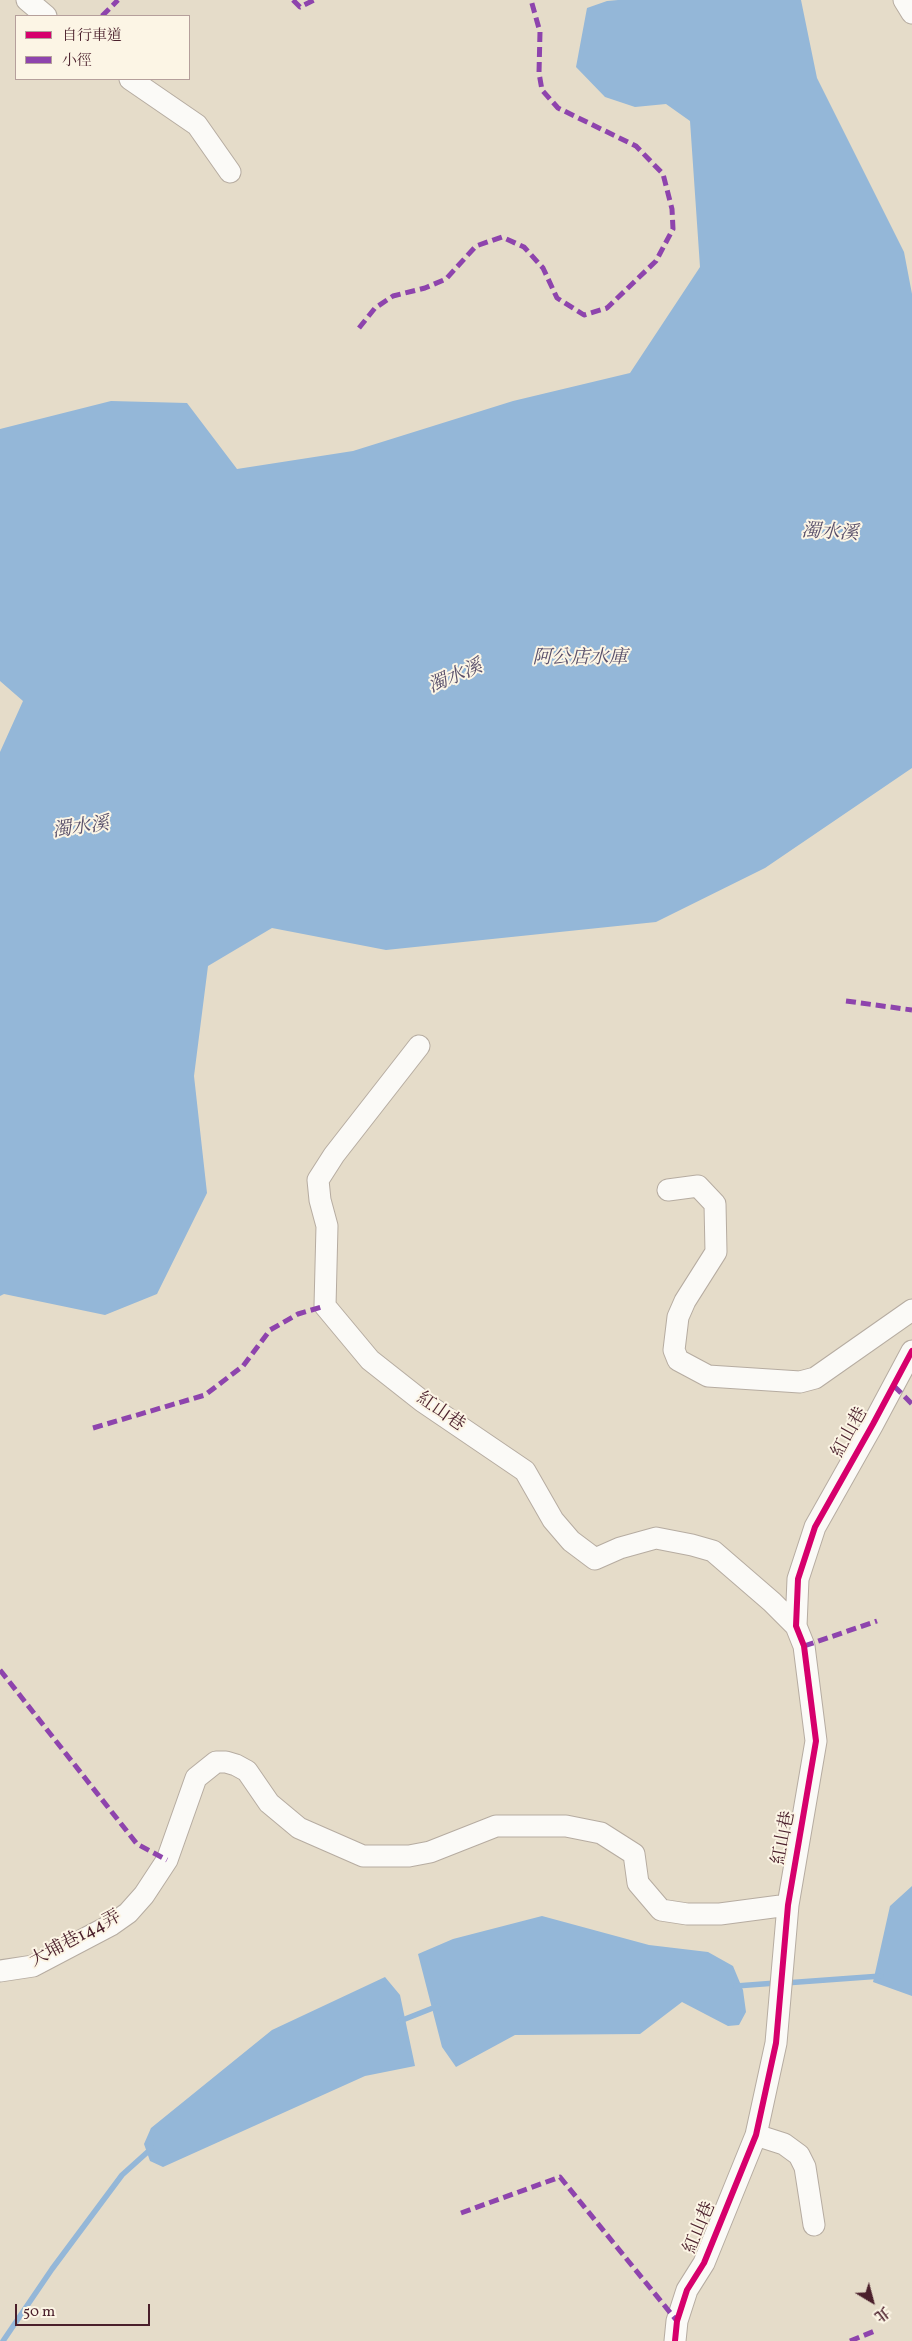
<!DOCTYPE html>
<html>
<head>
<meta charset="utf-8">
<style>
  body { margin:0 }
  #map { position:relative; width:912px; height:2341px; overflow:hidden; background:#e5dcc9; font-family:Vollkorn,"Noto Serif TC",serif }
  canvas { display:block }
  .legend { position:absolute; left:15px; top:15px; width:175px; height:65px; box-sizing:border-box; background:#fcf5e5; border:1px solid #b59f9b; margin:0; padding:6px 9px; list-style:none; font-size:15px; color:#4a1f2b }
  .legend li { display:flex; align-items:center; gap:10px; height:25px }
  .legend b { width:25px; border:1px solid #b59f9b }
  .north { position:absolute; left:847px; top:2276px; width:50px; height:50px; -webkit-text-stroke:4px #fcf5e5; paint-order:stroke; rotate:143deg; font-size:14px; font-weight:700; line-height:20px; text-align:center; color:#4a1f2b }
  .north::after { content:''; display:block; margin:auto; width:18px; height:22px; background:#4a1f2b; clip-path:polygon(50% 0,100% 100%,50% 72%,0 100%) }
  .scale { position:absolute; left:15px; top:2304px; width:135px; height:22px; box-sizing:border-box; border:2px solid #4a1f2b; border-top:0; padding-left:6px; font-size:15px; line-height:18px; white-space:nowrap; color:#4a1f2b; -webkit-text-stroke:4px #fcf5e5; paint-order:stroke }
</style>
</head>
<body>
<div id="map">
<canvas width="912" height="2341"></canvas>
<ul class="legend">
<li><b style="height:6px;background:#d6006c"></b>自行車道</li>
<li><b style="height:6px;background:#8e44ad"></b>小徑</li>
</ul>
<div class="north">北</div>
<div class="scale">50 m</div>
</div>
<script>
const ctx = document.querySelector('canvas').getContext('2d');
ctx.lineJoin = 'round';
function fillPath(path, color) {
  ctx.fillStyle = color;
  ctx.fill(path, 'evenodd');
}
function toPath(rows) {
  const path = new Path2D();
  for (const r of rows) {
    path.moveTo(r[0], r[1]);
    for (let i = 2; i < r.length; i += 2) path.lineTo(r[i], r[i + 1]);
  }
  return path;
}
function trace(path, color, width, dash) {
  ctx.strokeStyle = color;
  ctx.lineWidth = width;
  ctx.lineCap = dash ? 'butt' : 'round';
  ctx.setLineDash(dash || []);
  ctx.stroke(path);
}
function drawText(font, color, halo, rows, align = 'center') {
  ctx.font = font + ' Vollkorn,"Noto Serif TC",serif';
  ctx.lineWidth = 4;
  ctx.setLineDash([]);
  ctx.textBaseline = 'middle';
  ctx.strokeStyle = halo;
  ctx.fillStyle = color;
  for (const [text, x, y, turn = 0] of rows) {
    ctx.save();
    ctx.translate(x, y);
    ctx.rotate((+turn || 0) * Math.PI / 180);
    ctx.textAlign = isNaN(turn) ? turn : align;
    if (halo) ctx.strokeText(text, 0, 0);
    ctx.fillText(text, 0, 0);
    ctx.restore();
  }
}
fillPath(toPath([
  [618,0,801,0,817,78,904,252,912,294,912,768,765,868,656,922,386,950,272,928,208,966,194,1076,207,1193,157,1294,105,1315,4,1294,0,1296,0,752,23,701,0,681,0,429,111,401,187,403,237,469,353,451,513,401,630,373,700,267,690,121,666,104,635,107,605,97,576,67,587,8,607,1],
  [912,1886,912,1996,873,1982,890,1906],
  [542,1916,649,1945,708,1952,733,1966,743,1990,746,2012,739,2025,728,2026,682,2002,640,2034,515,2035,456,2067,442,2047,418,1954,453,1939],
  [385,1977,400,1995,415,2066,365,2076,163,2167,150,2161,144,2144,151,2128,272,2030]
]), '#94b7d8');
trace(toPath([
  [785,1983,881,1976],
  [736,1986,776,1983],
  [400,2021,438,2006],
  [3,2341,52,2269,122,2175,152,2148]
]), '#94b7d8', 5.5);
const minor = toPath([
  [27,0,46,16],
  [904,0,912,13],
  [130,79,197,125,230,172],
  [419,1046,334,1155,318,1180,320,1200,327,1226,325,1306,370,1360,422,1401,525,1471,553,1520,571,1541,595,1559,620,1548,656,1538,692,1545,713,1551,772,1602,796,1626],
  [668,1190,698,1186,715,1204,716,1252,685,1301,678,1317,674,1350,678,1360,708,1376,800,1382,815,1378,912,1310],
  [0,1971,33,1966,111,1925,128,1913,144,1895,167,1860,196,1778,216,1762,226,1762,236,1765,247,1771,269,1803,299,1828,363,1856,409,1856,430,1852,496,1826,566,1826,601,1833,634,1854,638,1883,661,1910,687,1914,720,1914,788,1905],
  [756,2135,784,2144,799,2155,805,2167,814,2225],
  [675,2341,677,2321,687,2290,704,2263,756,2135,776,2043,788,1905,816,1741,804,1646,796,1626,798,1579,815,1527,873,1424,912,1351]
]);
trace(minor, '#b6aca1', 23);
trace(minor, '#fbfaf7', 21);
trace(toPath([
  [293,0,300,7,314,0],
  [102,16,118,0],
  [359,328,375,308,393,296,425,288,446,279,476,246,502,237,524,247,543,268,557,298,584,315,607,308,656,261,673,229,672,209,663,174,636,146,558,108,542,90,539,73,540,32,531,0],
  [846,1001,912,1010],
  [894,1386,912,1404],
  [93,1428,205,1395,243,1366,270,1330,298,1314,325,1306],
  [804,1646,877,1621],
  [0,1670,137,1844,167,1860],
  [461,2213,560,2177,677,2321],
  [850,2341,877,2330]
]), '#8e44ad', 5, [10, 5]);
trace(toPath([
  [675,2341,677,2321,687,2290,704,2263,756,2135,776,2043,788,1905,816,1741,804,1646,796,1626,798,1579,815,1527,873,1424,912,1351]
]), '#d6006c', 6);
drawText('18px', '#4a1f2b', '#fcf5e5', [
  ["紅山巷",440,1413,35],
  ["紅山巷",851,1433,-61],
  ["紅山巷",785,1838,-79],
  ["大埔巷144弄",76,1940,-28],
  ["紅山巷",701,2228,-67]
]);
drawText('italic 19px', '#584f6a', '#fcf5e5', [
  ["濁水溪",830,534,3],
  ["阿公店水庫",580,660],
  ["濁水溪",456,678,-23],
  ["濁水溪",81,829,-8]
]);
</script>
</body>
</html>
